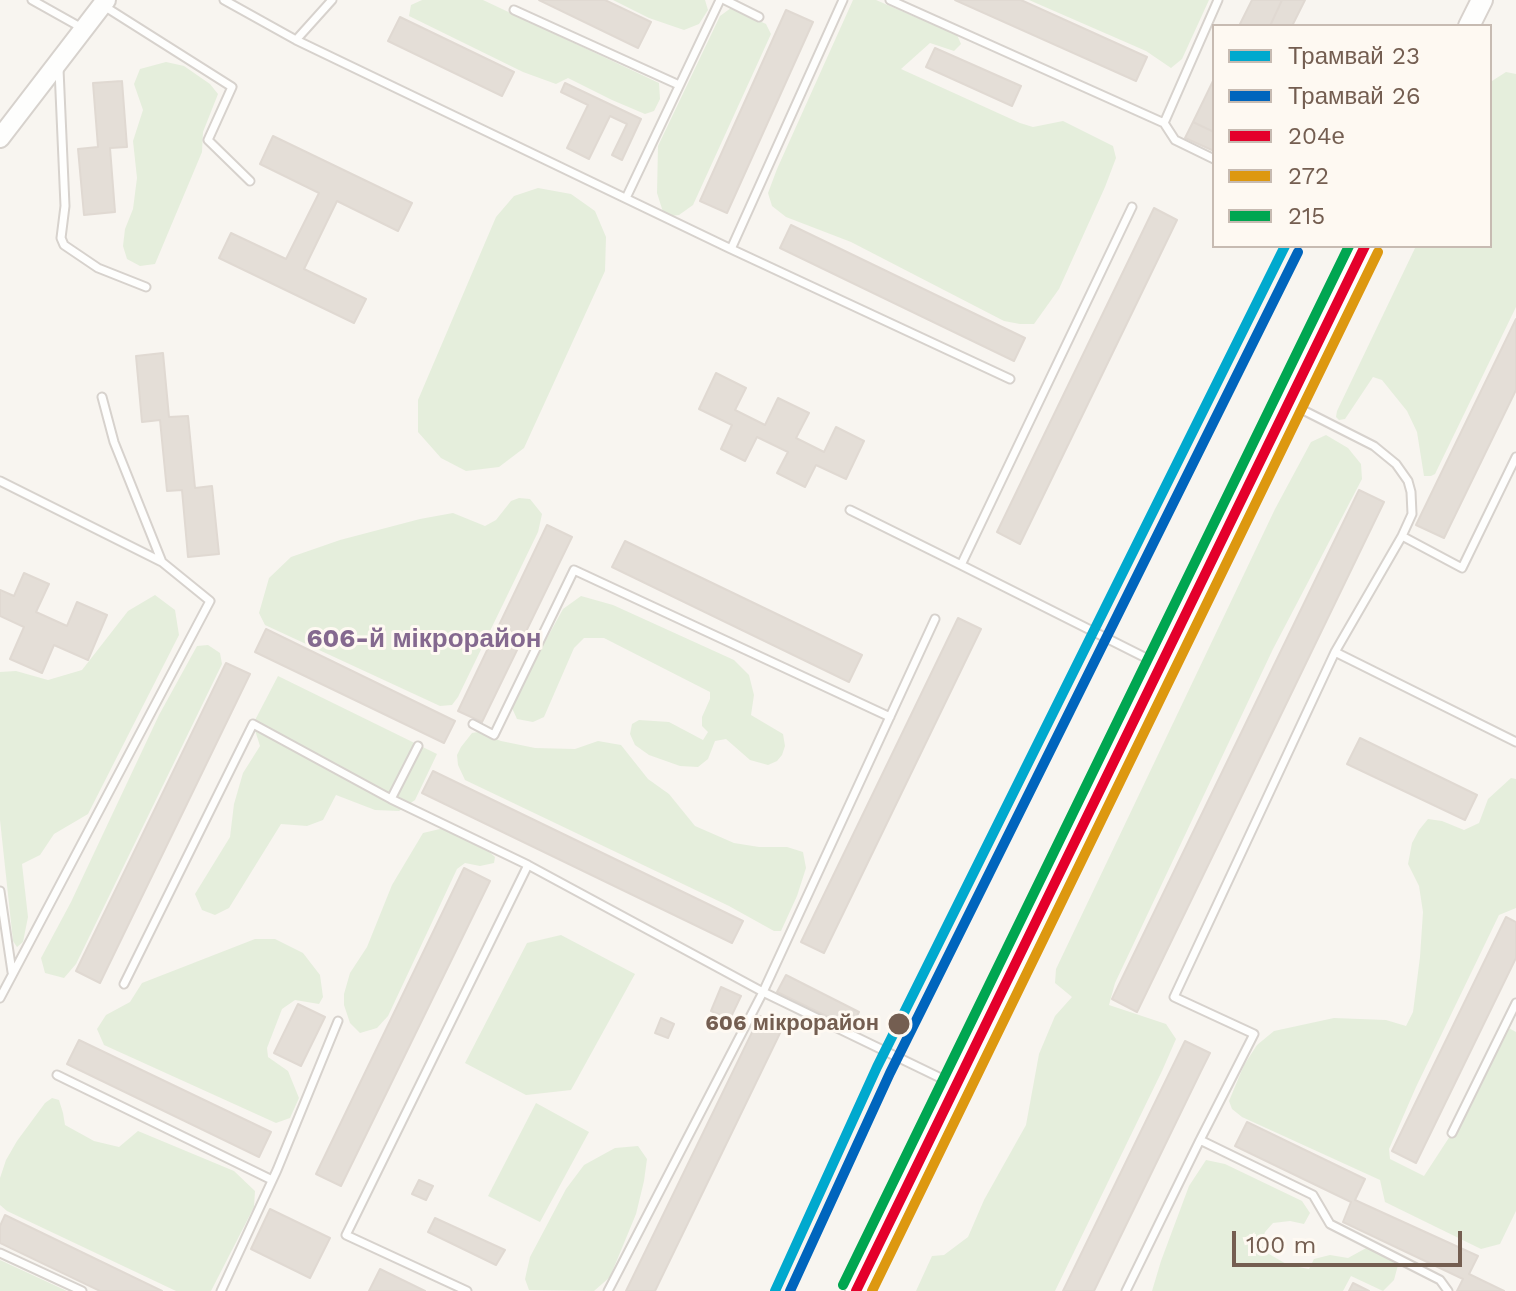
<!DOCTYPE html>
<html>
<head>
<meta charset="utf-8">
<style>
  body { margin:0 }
  #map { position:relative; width:1516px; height:1291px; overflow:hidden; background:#f8f5f0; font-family:"Work Sans",sans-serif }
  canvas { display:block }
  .legend { position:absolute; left:1212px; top:24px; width:280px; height:224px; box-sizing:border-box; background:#fef9f2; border:2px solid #c7bbb2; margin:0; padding:10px 14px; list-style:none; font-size:24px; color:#745e51 }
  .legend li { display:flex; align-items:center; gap:16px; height:40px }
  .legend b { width:40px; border:2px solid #c7bbb2 }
  .scale { position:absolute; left:1232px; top:1231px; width:230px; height:36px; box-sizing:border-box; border:4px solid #745e51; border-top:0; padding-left:10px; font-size:24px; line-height:28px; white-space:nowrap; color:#745e51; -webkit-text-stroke:6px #fef9f2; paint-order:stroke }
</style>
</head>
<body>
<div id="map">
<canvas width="1516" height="1291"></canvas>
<ul class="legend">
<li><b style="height:10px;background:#00a9ce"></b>Трамвай 23</li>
<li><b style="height:10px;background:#0065bd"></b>Трамвай 26</li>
<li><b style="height:10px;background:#e4002b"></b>204е</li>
<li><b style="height:10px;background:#dd9810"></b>272</li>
<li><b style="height:10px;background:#00a651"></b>215</li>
</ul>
<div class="scale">100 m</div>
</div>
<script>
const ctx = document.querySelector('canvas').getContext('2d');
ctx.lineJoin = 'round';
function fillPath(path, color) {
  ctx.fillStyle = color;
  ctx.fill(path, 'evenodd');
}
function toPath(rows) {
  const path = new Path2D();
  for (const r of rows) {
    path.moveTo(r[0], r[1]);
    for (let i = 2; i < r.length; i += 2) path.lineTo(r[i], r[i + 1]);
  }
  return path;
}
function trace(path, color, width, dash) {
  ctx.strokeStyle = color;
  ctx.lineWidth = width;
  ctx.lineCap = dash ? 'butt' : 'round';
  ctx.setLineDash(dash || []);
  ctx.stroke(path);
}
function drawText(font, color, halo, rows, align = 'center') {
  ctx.font = font + ' "Work Sans",sans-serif';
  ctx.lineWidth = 6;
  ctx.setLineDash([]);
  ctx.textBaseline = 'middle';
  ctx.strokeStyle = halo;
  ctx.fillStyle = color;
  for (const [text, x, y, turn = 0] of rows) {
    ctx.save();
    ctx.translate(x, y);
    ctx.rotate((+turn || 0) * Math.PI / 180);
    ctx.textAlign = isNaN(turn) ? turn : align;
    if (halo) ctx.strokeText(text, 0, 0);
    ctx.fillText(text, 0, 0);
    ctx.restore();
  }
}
fillPath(toPath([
  [422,0,483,0,659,83,660,99,654,111,645,114,612,100,568,78,556,84,523,72,409,16,411,5],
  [613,0,705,0,708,10,699,24,684,30,649,18],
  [853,0,876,0,957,35,961,44,954,51,930,43,901,69,1020,123,1033,127,1063,121,1113,146,1116,158,1105,187,1059,289,1034,324,1020,324,1004,321,851,242,786,217,772,206,768,193,777,169],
  [1029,0,1209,0,1182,59,1171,68,1146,51],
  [731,8,766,24,771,34,693,205,679,215,671,216,663,212,657,193,658,146,720,16],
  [166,62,184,66,210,84,218,94,203,132,202,152,155,264,140,266,127,259,123,246,125,229,133,209,137,178,133,141,143,110,134,84,140,69],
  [1506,72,1516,74,1516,307,1435,474,1431,476,1424,476,1417,432,1407,411,1382,380,1373,377,1345,419,1339,420,1336,417,1337,411,1416,246,1490,246,1490,84,1492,81],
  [538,188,571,194,595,211,606,237,605,271,524,448,499,467,466,471,441,458,418,432,418,400,496,217,514,196],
  [1326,435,1348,448,1361,464,1362,479,1273,649,1115,983,1109,1005,1166,1024,1176,1039,1162,1071,1055,1291,916,1291,932,1256,944,1255,968,1237,984,1200,1026,1125,1039,1054,1055,1016,1072,997,1055,983,1056,969,1275,509,1311,442],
  [519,498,530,499,542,514,538,532,458,697,452,705,440,706,265,625,259,613,269,578,291,557,340,540,420,519,453,513,485,526,496,520,511,501],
  [155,595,175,610,179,635,88,814,54,834,40,855,22,864,28,917,23,942,17,947,13,941,0,820,0,672,16,671,48,680,82,670,128,611],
  [581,596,613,605,734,660,749,675,754,695,751,715,783,734,785,746,782,755,777,761,768,765,750,760,726,739,715,741,708,759,698,767,680,766,649,755,635,745,630,734,632,724,639,720,669,722,703,740,708,732,702,726,702,717,710,699,710,692,604,638,584,638,574,648,544,717,533,722,517,719,512,708,520,687,563,609],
  [208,645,220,653,222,664,76,964,64,978,45,973,41,958,71,902,159,715,197,646],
  [278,676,437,754,415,800,399,811,375,810,336,795,323,820,307,826,281,824,229,908,215,915,202,910,195,894,230,837,234,804,243,773,260,746,253,724],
  [478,732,501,741,535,748,575,749,598,741,621,745,648,779,669,794,695,826,734,843,759,847,787,847,803,852,806,868,797,896,781,931,774,931,729,906,465,780,458,765,457,755,461,747,472,733],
  [1511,778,1516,779,1516,908,1499,915,1416,1087,1389,1149,1390,1159,1424,1176,1452,1133,1505,1026,1516,1032,1516,1211,1500,1244,1481,1249,1385,1202,1380,1180,1242,1117,1232,1109,1229,1101,1244,1065,1257,1045,1274,1031,1334,1018,1386,1020,1406,1026,1413,1012,1420,957,1423,912,1419,886,1408,864,1412,843,1419,830,1428,819,1442,821,1464,830,1479,823,1488,799],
  [444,828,484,847,495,857,494,863,480,866,465,863,457,869,388,1016,377,1028,360,1033,350,1023,344,1005,344,994,350,973,367,947,392,885,423,833],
  [561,935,635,974,571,1090,526,1095,465,1063,527,943],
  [255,939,275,939,303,953,320,975,323,997,319,1004,295,1000,282,1009,267,1048,268,1057,288,1071,299,1098,290,1118,276,1123,104,1045,97,1029,106,1015,130,1002,142,983],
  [52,1098,59,1100,63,1113,65,1125,94,1141,119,1147,138,1131,234,1171,255,1191,254,1207,211,1291,176,1291,7,1211,0,1205,0,1178,6,1160,17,1141,45,1103],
  [536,1103,589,1132,540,1222,488,1196],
  [638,1146,647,1159,644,1181,636,1214,610,1277,594,1291,529,1290,525,1279,530,1257,566,1189,584,1165,615,1148],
  [1206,1160,1225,1164,1302,1201,1310,1213,1304,1224,1290,1221,1273,1223,1265,1232,1261,1245,1269,1254,1288,1265,1309,1269,1314,1259,1330,1255,1348,1258,1368,1247,1398,1265,1394,1280,1383,1291,1351,1276,1343,1291,1152,1291,1161,1261,1189,1186],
  [0,1260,67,1291,0,1291]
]), '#e5eedc');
const building = toPath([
  [539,0,605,0,651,22,638,48,539,0],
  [955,0,1021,0,1147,57,1136,81,955,0],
  [1252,0,1282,0,1270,26,1239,26,1252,0],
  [1282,0,1305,0,1292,26,1270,26,1282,0],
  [786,10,813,22,727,213,700,201,786,10],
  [400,17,514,72,502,96,388,41,400,17],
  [935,48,1021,86,1012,106,926,67,935,48],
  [1214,79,1214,132,1193,122,1214,79],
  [122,81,127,147,110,148,115,212,84,215,78,149,98,147,93,83,122,81],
  [565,83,641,119,622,160,612,155,627,124,610,116,589,159,567,148,588,105,561,92,565,83],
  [1193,122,1214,132,1214,151,1185,138,1193,122],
  [273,136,412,203,398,231,337,201,304,269,366,299,354,323,219,258,231,233,286,259,319,193,260,164,273,136],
  [1154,208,1177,220,1020,544,997,532,1154,208],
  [791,225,1025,338,1014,361,780,248,791,225],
  [1516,319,1516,390,1444,538,1416,525,1516,319],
  [163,353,169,417,188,416,195,488,212,486,219,554,188,557,182,490,167,491,160,420,142,422,136,356,163,353],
  [716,373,746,388,735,410,765,425,778,398,809,413,796,438,824,452,836,427,864,441,846,479,816,465,805,487,777,473,788,452,757,437,745,461,721,449,732,425,699,409,716,373],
  [1359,490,1384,502,1137,1012,1112,999,1359,490],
  [547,525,572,537,482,722,458,711,547,525],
  [625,541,862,655,849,682,612,567,625,541],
  [24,573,49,584,36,612,67,626,77,602,107,615,88,660,54,645,42,673,10,659,24,627,0,616,0,590,14,596,24,573],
  [958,618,981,629,824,953,801,942,958,618],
  [266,629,455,721,444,743,255,652,266,629],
  [226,663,250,674,100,983,76,971,226,663],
  [1360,738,1477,795,1465,820,1347,764,1360,738],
  [433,771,743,921,732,943,422,793,433,771],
  [464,868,490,881,341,1186,316,1174,464,868],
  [1506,917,1516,922,1516,958,1416,1163,1392,1151,1506,917],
  [786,975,859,1012,851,1028,777,992,786,975],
  [721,987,741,996,730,1019,711,1011,721,987],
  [298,1004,325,1017,301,1066,274,1053,298,1004],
  [760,1016,783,1027,655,1291,626,1291,760,1016],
  [661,1018,674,1024,668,1038,655,1033,661,1018],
  [79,1040,271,1132,259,1157,67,1064,79,1040],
  [1185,1041,1210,1053,1201,1071,1094,1291,1063,1291,1185,1041],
  [1247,1122,1365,1179,1355,1200,1478,1256,1469,1274,1504,1291,1457,1291,1463,1279,1343,1222,1351,1202,1235,1146,1247,1122],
  [419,1180,433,1186,426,1200,412,1194,419,1180],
  [270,1209,330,1238,310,1278,251,1249,270,1209],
  [5,1215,162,1291,100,1291,0,1243,0,1226,5,1215],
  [435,1218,505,1250,496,1265,428,1232,435,1218],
  [380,1269,425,1291,369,1291,380,1269],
  [1353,1283,1369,1291,1349,1291,1353,1283]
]);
fillPath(building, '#e4ded7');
trace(building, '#e0d9d2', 2);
const service = toPath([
  [32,0,82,28],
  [224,0,296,40,731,249],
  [725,0,759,17],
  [843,0,731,249,1010,379],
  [890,0,1164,123,1218,0],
  [104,6,232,87,208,140,250,181],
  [514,10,679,85],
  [296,40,332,0],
  [59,69,65,206,61,238,64,245,98,268,146,287],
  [1164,123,1175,140,1214,159],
  [626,198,720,0],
  [1132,207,961,565,1158,664],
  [0,481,162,562,114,442,102,397],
  [850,510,961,565],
  [1402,536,1462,568,1516,457],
  [935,619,763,992,953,1084],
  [1335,652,1516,742],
  [473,724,494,735,574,570,890,717],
  [418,746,391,799,528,865,763,992,608,1291],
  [0,891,12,972],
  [124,984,253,724,391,799],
  [0,998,210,601,162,562],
  [57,1075,272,1180],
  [1452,1133,1516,1003],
  [1200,1140,1254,1034,1174,997,1335,652,1402,536,1412,514,1411,492,1408,481,1396,464,1374,446,1291,404],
  [0,1253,82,1291],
  [221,1291,277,1170,338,1021],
  [467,1291,346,1235,528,865],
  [1126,1291,1200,1140,1313,1195,1330,1224,1440,1280,1448,1291]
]);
const tertiary = toPath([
  [0,138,106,0]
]);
const secondary = toPath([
  [1469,26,1482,0],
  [856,1291,1365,246]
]);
trace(service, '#d7d2cd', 11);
trace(tertiary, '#d7d2cd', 22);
trace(secondary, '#d8d2cd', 24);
trace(service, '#fefefd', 7);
trace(tertiary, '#fefefd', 18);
trace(secondary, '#fefefd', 20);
trace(toPath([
  [856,1291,1365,246]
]), '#e4002b', 10);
trace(toPath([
  [872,1291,1378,252]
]), '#dd9810', 10);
trace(toPath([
  [843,1285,1349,246]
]), '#00a651', 10);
trace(toPath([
  [775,1291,877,1067,1285,246]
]), '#00a9ce', 10);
trace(toPath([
  [790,1291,890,1073,1298,252]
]), '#0065bd', 10);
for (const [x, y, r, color] of [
  [899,1024,12,"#745e51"]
]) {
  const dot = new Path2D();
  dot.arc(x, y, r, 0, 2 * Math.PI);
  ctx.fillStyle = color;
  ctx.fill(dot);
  trace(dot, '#fef9f2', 3);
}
drawText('bold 22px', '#745e51', '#fef9f2', [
  ["606 мікрорайон",879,1024]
], 'right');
drawText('bold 26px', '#84698f', '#fef9f2', [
  ["606-й мікрорайон",424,639]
]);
</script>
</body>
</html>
